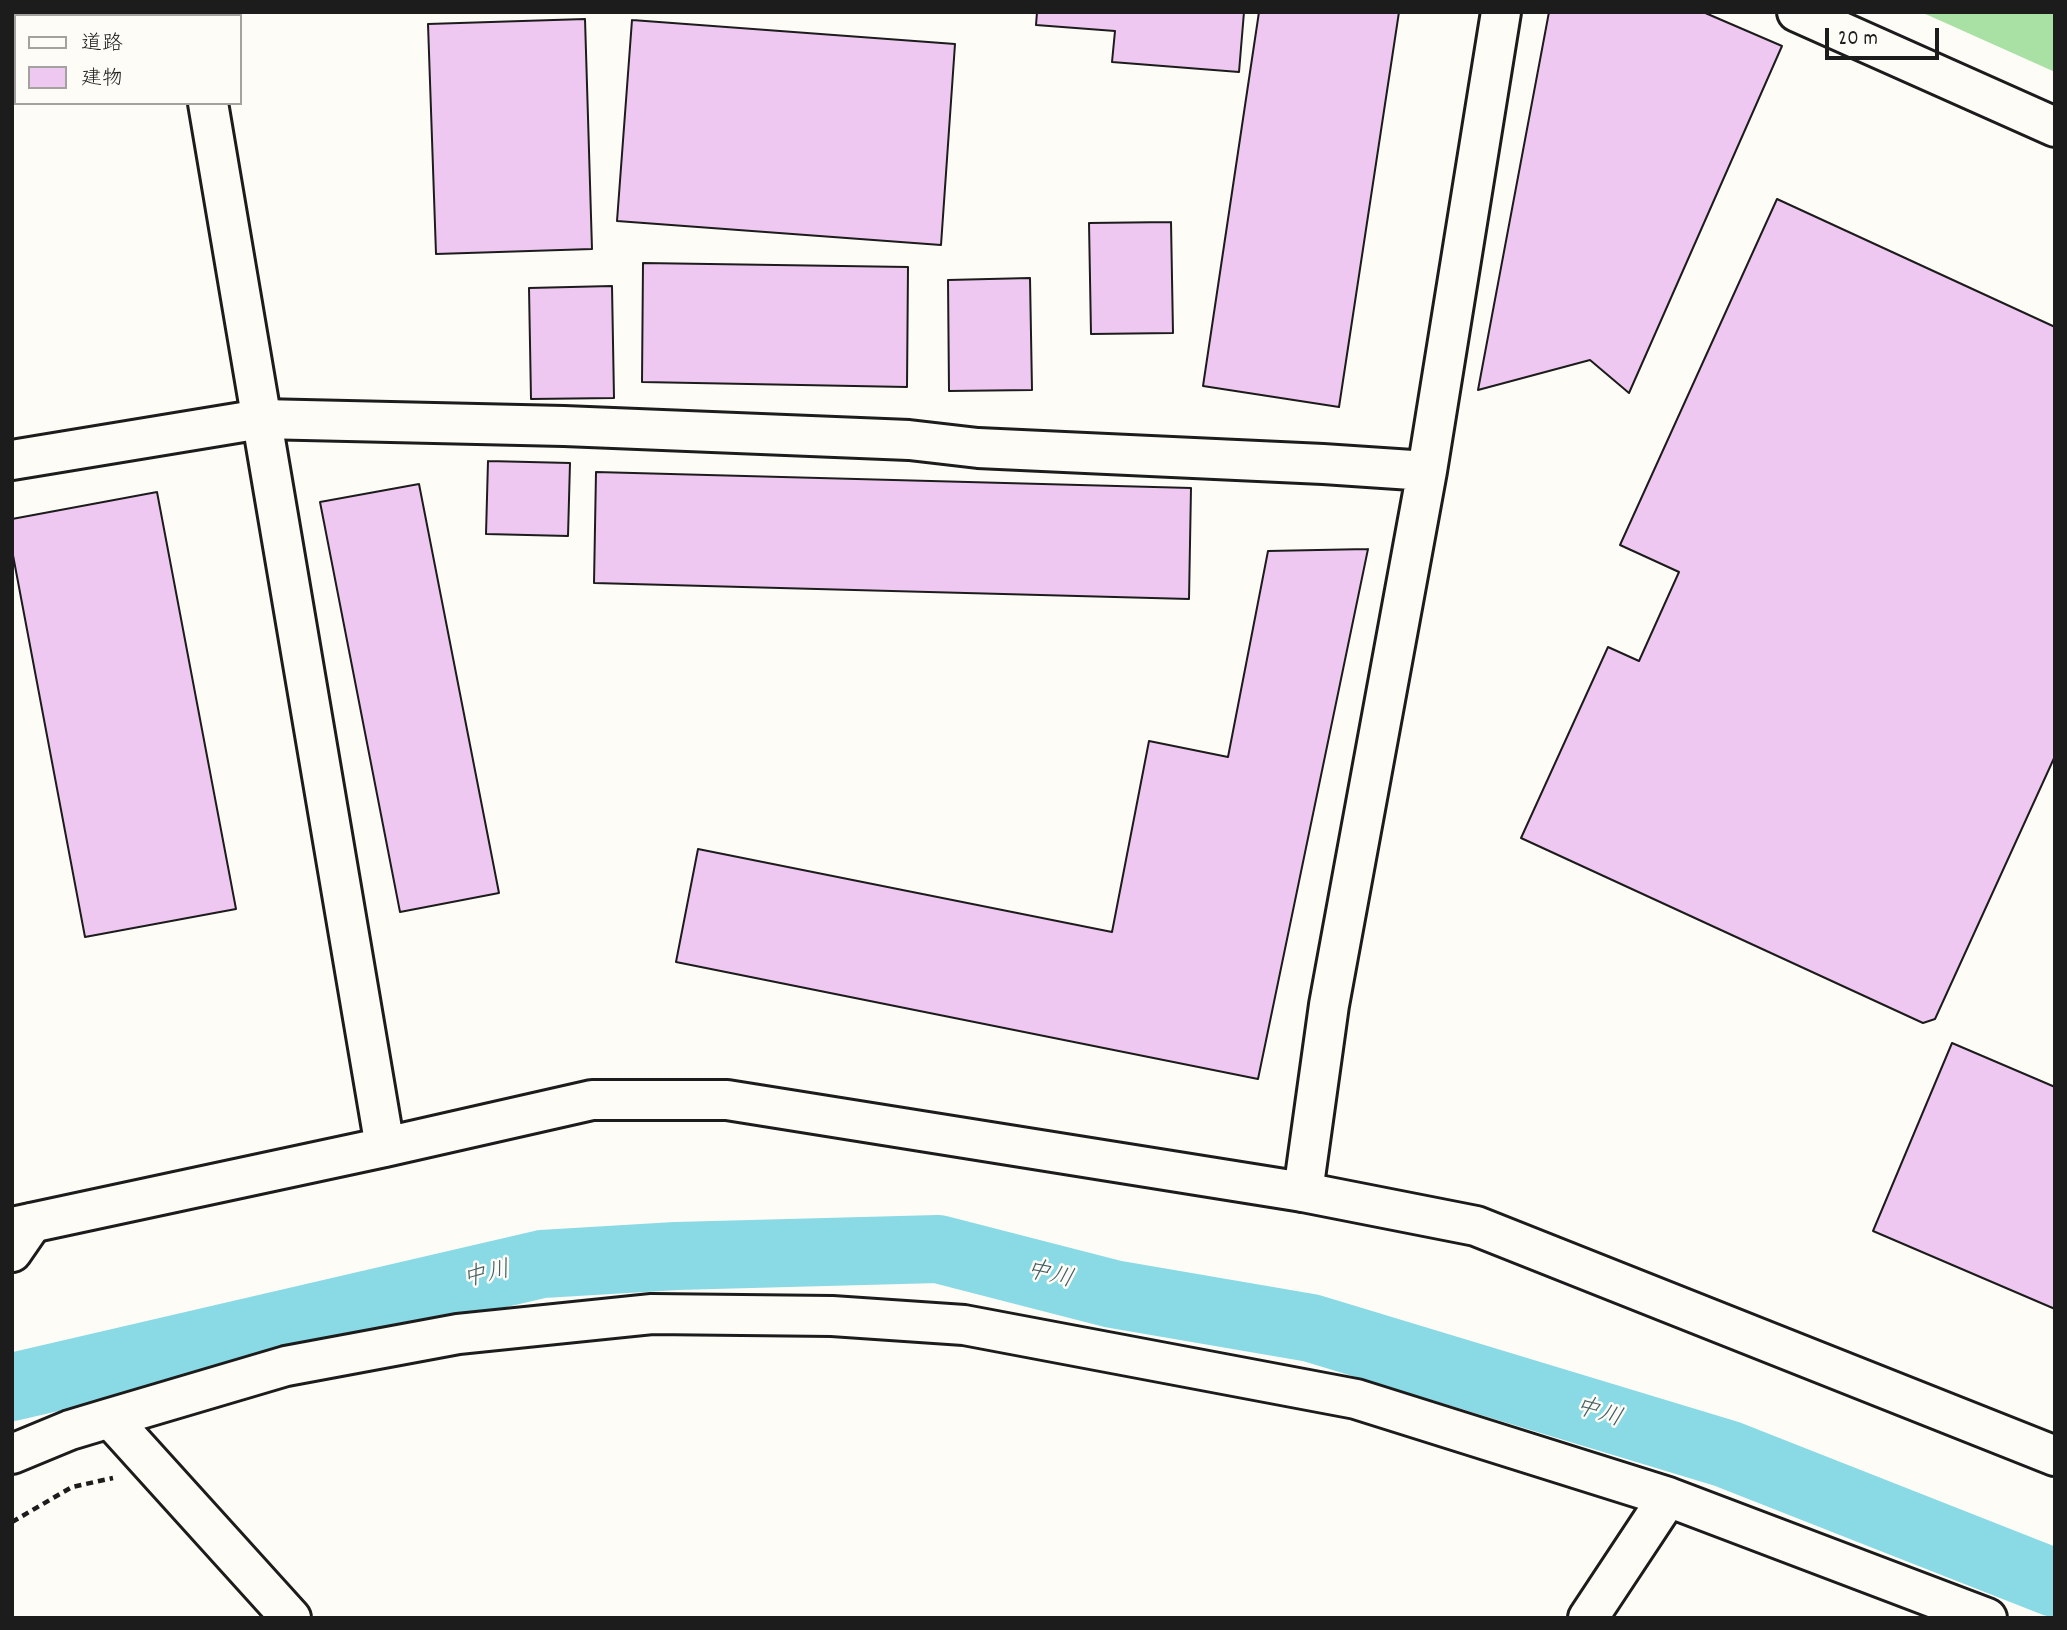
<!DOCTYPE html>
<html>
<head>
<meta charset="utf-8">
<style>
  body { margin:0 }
  #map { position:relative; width:2067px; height:1630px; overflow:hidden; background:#fdfcf7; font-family:Dekko,"Klee One",sans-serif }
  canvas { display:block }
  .frame { position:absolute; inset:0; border:14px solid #1c1c1c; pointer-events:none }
  .legend { position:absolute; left:14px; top:14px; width:228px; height:91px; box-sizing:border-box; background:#fdfcf7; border:2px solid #a3a29f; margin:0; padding:9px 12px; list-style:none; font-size:21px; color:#1c1c1c }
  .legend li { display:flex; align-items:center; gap:14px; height:35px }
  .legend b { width:35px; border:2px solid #a3a29f }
  .scale { position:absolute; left:1825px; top:28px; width:114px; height:32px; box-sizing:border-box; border:4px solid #1c1c1c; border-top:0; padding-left:9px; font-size:21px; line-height:24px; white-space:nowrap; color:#1c1c1c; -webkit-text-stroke:5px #fdfcf7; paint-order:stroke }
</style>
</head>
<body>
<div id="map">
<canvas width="2067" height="1630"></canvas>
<div class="frame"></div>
<ul class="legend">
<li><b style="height:9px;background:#fdfcf7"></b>道路</li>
<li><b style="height:19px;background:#efc8f2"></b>建物</li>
</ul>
<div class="scale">20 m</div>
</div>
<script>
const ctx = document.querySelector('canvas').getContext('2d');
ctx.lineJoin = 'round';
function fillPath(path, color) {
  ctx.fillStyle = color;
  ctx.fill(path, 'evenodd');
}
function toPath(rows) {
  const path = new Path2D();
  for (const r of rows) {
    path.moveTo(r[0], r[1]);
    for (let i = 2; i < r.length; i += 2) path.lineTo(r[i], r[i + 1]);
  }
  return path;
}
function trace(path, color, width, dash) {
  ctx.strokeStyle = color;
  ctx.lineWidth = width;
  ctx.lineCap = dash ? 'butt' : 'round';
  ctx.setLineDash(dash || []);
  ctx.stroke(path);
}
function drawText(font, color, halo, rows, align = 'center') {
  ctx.font = font + ' Dekko,"Klee One",sans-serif';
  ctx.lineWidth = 5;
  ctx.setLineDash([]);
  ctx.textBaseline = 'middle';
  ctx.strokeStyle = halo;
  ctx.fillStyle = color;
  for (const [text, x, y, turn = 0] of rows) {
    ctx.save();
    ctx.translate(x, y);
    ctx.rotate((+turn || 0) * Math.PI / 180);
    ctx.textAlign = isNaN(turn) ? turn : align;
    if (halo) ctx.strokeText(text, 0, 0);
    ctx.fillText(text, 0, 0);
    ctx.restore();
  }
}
fillPath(toPath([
  [1921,12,2055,12,2055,72]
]), '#a9e0a3');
trace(toPath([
  [12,1387,542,1264,676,1256,938,1249,1113,1294,1311,1328,1727,1454,2055,1583]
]), '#89dae4', 68);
const building = toPath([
  [1037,12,1244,12,1239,72,1112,62,1115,31,1036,25,1037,12],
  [1259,12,1399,12,1339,407,1203,386,1259,12],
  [1549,12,1703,12,1782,46,1629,393,1590,360,1478,390,1549,12],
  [585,19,592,249,436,254,428,24,585,19],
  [632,20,955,44,941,245,617,221,632,20],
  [1777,199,2055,327,2055,756,1935,1019,1923,1023,1521,838,1608,647,1639,661,1679,572,1620,545,1777,199],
  [1171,222,1173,333,1091,334,1089,223,1171,222],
  [643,263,908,267,907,387,642,382,643,263],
  [1030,278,1032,390,949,391,948,280,1030,278],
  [612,286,614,398,531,399,529,288,612,286],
  [488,461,570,463,568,536,486,534,488,461],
  [596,472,1191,488,1189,599,594,583,596,472],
  [419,484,499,893,400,912,320,502,419,484],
  [157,492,236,909,85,937,12,550,12,519,157,492],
  [1368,549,1258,1079,676,962,698,849,1112,932,1149,741,1228,757,1268,551,1368,549],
  [1952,1043,2055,1087,2055,1309,1873,1231,1952,1043]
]);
fillPath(building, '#efc8f2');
trace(building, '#1c1c1c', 2);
const street = toPath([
  [1797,12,2055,127],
  [12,460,261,419,564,426,909,440,978,448,1323,464,1427,471],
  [1303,1192,1329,1005,1427,471,1501,12],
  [12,1252,32,1223],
  [110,1418,286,1366,458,1334,652,1314,832,1316,964,1325,1356,1399,1668,1497,1987,1618],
  [12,1454,70,1430,110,1418,291,1618],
  [1588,1618,1668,1497]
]);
const secondary = toPath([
  [193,12,194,16],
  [208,103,385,1147],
  [12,1227,385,1147,592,1100,727,1100,1303,1192,1476,1226,2055,1456]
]);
trace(street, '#1c1c1c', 44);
trace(secondary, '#1c1c1c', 44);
trace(toPath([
  [12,1522,72,1487,113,1478]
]), '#1c1c1c', 4.5, [7, 5]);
trace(street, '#fdfcf7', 38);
trace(secondary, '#fdfcf7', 38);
drawText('italic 24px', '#425e62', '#fdfcf7', [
  ["中川",487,1277,-13],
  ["中川",1049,1277,14],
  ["中川",1598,1415,17]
]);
</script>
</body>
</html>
